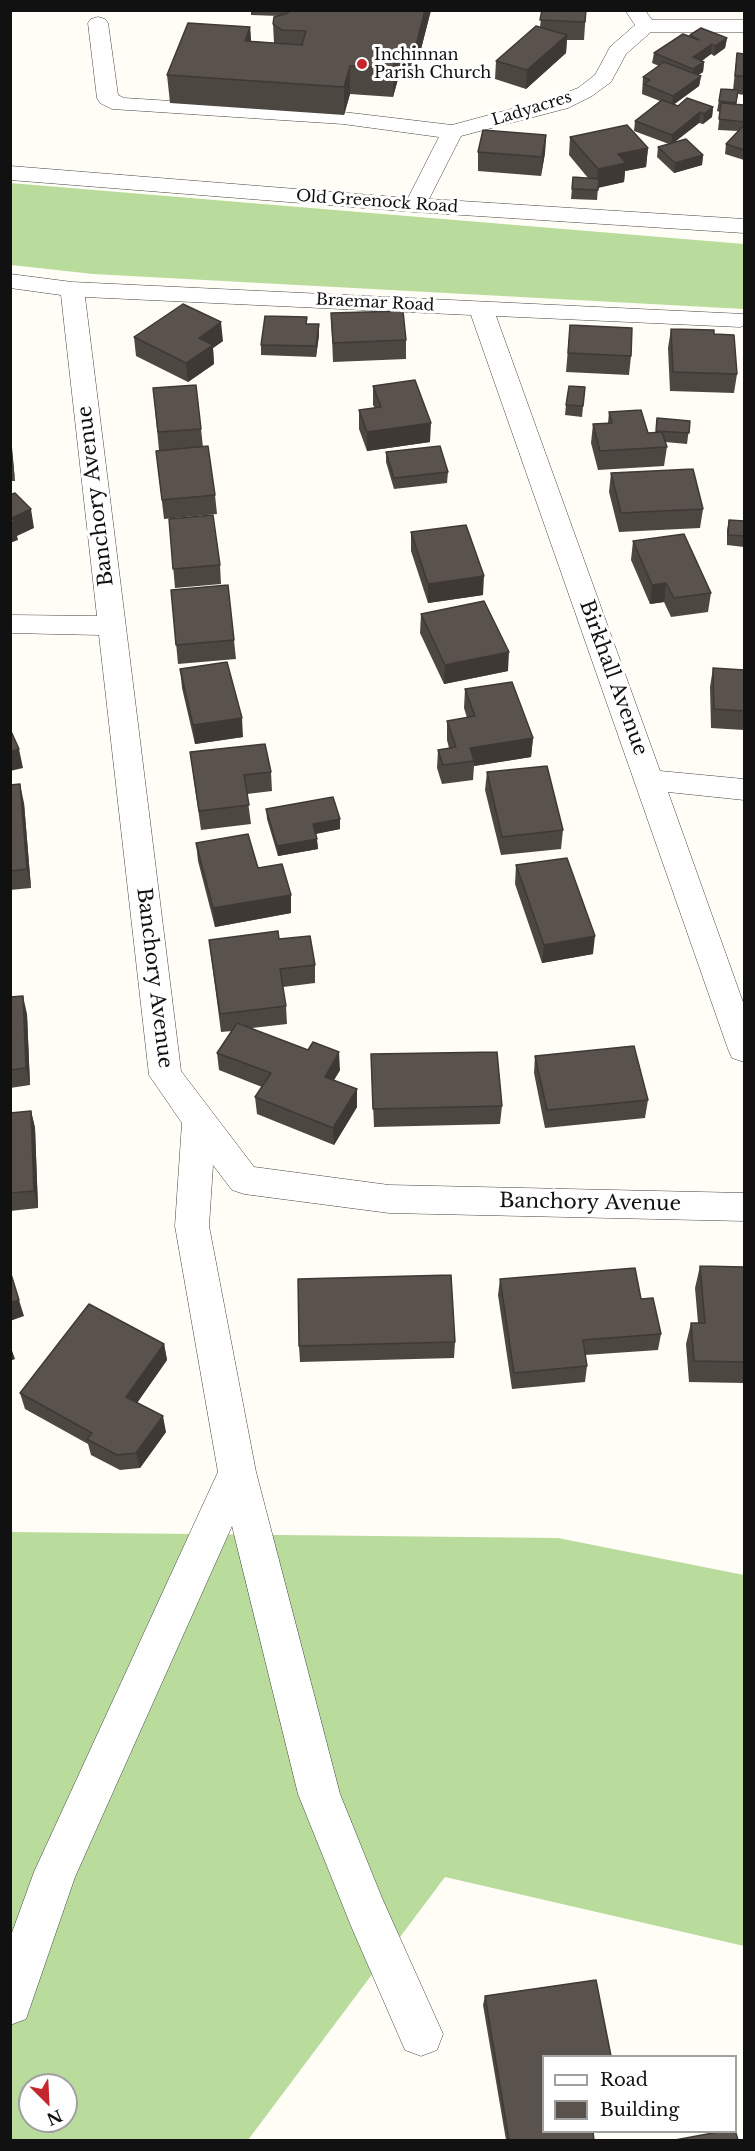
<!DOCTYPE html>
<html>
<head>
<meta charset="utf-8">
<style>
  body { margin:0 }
  #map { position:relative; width:755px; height:2151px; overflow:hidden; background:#fffdf5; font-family:"Libre Baskerville",serif }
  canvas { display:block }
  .frame { position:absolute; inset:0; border:12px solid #111; pointer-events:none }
  .legend { position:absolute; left:542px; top:2055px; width:195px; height:78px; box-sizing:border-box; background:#fff; border:2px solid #a0a0a0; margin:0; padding:8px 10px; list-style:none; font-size:18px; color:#111 }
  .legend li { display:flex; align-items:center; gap:12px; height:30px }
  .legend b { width:30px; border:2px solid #a0a0a0 }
  .north { position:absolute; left:18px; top:2073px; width:60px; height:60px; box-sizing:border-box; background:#fff; border:2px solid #a0a0a0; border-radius:50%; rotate:156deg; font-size:16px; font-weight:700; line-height:24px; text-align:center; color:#111 }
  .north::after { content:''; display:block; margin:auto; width:21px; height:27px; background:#c4262e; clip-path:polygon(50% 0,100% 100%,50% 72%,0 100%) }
</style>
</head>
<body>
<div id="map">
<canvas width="755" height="2151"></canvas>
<div class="frame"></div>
<ul class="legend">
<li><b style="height:8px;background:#fff"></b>Road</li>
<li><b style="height:16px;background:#5a524d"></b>Building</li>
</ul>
<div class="north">N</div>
</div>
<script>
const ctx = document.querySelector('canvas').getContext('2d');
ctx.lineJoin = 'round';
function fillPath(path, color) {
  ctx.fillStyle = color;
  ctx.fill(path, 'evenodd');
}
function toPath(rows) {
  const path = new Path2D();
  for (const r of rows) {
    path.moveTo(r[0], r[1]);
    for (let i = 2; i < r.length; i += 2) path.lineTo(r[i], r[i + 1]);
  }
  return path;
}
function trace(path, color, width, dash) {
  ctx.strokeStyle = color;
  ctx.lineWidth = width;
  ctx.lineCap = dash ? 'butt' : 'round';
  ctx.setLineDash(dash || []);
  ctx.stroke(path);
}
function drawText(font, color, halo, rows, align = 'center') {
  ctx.font = font + ' "Libre Baskerville",serif';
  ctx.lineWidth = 6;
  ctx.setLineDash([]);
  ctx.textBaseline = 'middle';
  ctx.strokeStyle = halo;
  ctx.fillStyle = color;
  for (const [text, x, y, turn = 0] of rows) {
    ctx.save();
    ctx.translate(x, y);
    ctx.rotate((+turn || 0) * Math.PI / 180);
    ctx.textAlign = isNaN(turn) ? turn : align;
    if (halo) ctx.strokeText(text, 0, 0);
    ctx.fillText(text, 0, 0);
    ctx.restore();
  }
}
fillPath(toPath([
  [10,183,744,244,744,309,93,274,11,265],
  [10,1532,558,1538,744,1575,744,1946,445,1877,248,2140,11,2140],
  [30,2085,66,2085,66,2121,30,2121]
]), '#b9dc9c');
const minor = toPath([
  [625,10,645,10,652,20,744,20,744,32,651,32,626,54,611,82,592,96,568,108,461,136,429,199,744,219,744,233,415,212,10,180,10,166,408,198,439,137,343,124,112,109,100,103,97,98,88,23,91,19,98,17,105,19,108,23,118,95,124,98,343,112,452,125,552,98,578,88,595,75,610,47,635,25,625,10],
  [10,274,72,282,744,314,744,326,740,327,496,316,660,771,744,779,744,800,668,792,744,1005,744,1062,732,1058,728,1049,471,315,85,297,181,1071,254,1167,389,1185,744,1193,744,1221,389,1213,244,1194,232,1190,213,1165,209,1226,256,1472,340,1794,382,1898,443,2034,437,2050,421,2056,405,2050,351,1926,298,1794,232,1526,75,1877,26,2019,10,2025,10,1938,34,1872,218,1472,175,1226,182,1123,149,1075,99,635,10,633,10,615,97,616,61,295,10,288,10,274]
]);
trace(minor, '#444', 1);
fillPath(minor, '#fff');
fillPath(toPath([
  [251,10,431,10,430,14,413,80,398,79,393,97,350,94,344,115,170,103,167,75,250,27,251,41,274,43,273,24,279,16,251,15],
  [542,10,586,10,584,40,567,40,566,53,526,89,495,79,496,61,540,27],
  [690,35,727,38,725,48,714,56,711,54,702,61,704,62,703,72,698,75,701,76,699,86,674,104,678,106,713,107,712,117,703,124,699,123,673,143,703,155,702,165,674,173,657,157,658,147,669,144,634,131,635,121,660,101,642,94,643,77,659,66,652,63,654,53,690,37],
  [737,53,744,54,744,95,738,94,736,104,744,121,744,160,725,154,726,144,738,131,718,130,720,112,717,111,721,89,733,90],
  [546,135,545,153,541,176,478,171,478,152],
  [570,137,648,148,646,167,625,171,624,182,598,188,597,200,571,199,573,177,588,178,569,155],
  [331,313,406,340,406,359,333,362],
  [307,324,319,324,319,335,316,357,261,355,261,345],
  [570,325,631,356,629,375,566,372],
  [671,329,714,334,737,374,734,393,670,391,668,348],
  [134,337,223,341,213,348,214,364,188,382,136,356],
  [373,386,430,442,367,451,359,429,359,410,375,408,373,405],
  [585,387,582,417,565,415,566,405],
  [153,388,201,429,203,447,215,495,217,514,164,519,156,451,159,450],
  [609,412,648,433,656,433,657,418,690,421,687,444,665,442,667,447,664,466,598,470,591,443,593,424,608,423],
  [10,431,15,481,10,481],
  [386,452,448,472,447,483,394,489,386,462],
  [611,473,703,509,700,528,619,532,609,492],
  [169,519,220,565,221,584,175,588],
  [729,520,744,521,744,547,727,545,727,530],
  [411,532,483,595,428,603,411,551],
  [633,541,711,593,708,612,671,617,664,602,650,604,631,560],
  [171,590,234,640,236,659,178,664],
  [421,614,508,671,444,684,420,633],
  [713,668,744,670,744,730,711,728,710,687],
  [180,669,243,737,195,744,182,688],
  [465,689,533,738,531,757,474,766,473,780,442,784,437,768,438,750,449,748,447,740,447,721,467,718,464,708],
  [190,752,271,772,272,791,247,794,251,824,201,830],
  [487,772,563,830,561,849,501,855,485,790],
  [10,785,24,803,31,888,10,890],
  [266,809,340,819,340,829,316,834,318,849,278,856,267,819],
  [196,843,258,868,291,895,291,913,215,927,198,861],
  [516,865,593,954,542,963,515,884],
  [279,939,315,965,315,983,283,987,286,1006,287,1024,252,1028,340,1070,334,1080,357,1107,334,1145,257,1114,255,1097,262,1087,219,1070,217,1053,232,1031,221,1032,209,940],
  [10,997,27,1014,30,1085,10,1088],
  [371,1054,502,1106,500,1124,374,1127],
  [535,1056,648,1100,645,1118,545,1128,534,1073],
  [31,1111,35,1128,38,1208,10,1211,10,1113],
  [700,1266,744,1267,744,1383,689,1382,686,1344,691,1323,698,1323,695,1288],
  [500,1279,641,1299,661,1334,658,1350,585,1355,587,1366,585,1382,512,1389,498,1295],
  [455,1342,454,1358,300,1362,299,1346],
  [164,1344,167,1360,137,1403,166,1432,140,1468,120,1470,91,1455,88,1444,25,1409,20,1393],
  [485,1996,543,2056,594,2140,506,2140,483,2005]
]), '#4d4742');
fillPath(toPath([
  [425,10,431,10,430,14,413,80,414,53],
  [250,27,252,55,245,41],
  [567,35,566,53,526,89,527,70],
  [727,38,725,48,714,56,715,46],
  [712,44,711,54,692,67,693,57],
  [398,51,398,79,393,97,393,69],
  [704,62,703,72,692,79,693,69],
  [350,66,350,94,344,115,344,87],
  [701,76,699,86,672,106,673,96],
  [713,107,712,117,703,124,704,114],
  [700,112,699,123,671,145,672,135],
  [546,135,545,153,541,176,542,157],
  [648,148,646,167,625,171,624,182,596,188,598,169,618,154],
  [703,155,702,165,674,173,675,163],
  [221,322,223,341,213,348,214,364,188,382,186,363,199,338],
  [319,324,319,335,316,357,316,346],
  [431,423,430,442,367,451,367,432],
  [10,431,11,436,15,481,12,462],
  [31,509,34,528,17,536,18,540,10,543,10,523,12,518],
  [484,576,483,595,428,603,428,584],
  [666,583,664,602,650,604,652,585],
  [509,652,508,671,444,684,445,665],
  [242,718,243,737,195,744,193,725],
  [533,738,531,757,474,766,474,761,470,748],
  [19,749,23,768,10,771,10,752],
  [20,784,24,803,31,888,27,869],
  [340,819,340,829,314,834,313,824],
  [317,839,318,849,278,856,277,846],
  [291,895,291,913,215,927,213,908],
  [595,936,593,954,542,963,544,945],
  [23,996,27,1014,30,1085,26,1068],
  [339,1052,340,1070,325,1095,325,1077],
  [357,1089,357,1107,334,1145,333,1128],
  [31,1111,35,1128,38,1208,34,1191],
  [19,1300,24,1316,10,1321,10,1303],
  [164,1344,167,1360,130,1413,126,1397],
  [10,1345,15,1359,10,1361],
  [163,1416,166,1432,140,1468,136,1453]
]), '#3f3936');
const building = toPath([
  [289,10,425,10,414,53,398,51,393,69,350,66,344,87,167,75,188,23,250,27,245,41,302,45,306,31,282,30,273,24,274,17,288,13,289,10],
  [542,10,586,10,585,22,540,20,542,10],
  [536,26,567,35,527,70,496,61,536,26],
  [701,28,727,38,715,46,712,44,693,57,704,62,693,69,654,53,683,34,699,40,690,35,701,28],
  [737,53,744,54,744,76,735,76,737,53],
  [664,62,701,76,673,96,644,84,650,80,643,77,664,62],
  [721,89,738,90,736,103,719,101,721,89],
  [687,98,713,107,704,114,700,112,672,135,635,121,662,100,678,106,687,98],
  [721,103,744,105,744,122,719,119,721,103],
  [627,125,648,148,618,154,626,163,598,169,570,137,627,125],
  [744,125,744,150,726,144,744,125],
  [483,130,546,135,542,157,478,152,483,130],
  [686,139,703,155,675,163,658,147,686,139],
  [573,177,599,179,598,190,572,189,573,177],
  [183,304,221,322,199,338,213,345,186,363,134,337,183,304],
  [403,311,406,340,333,343,331,313,403,311],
  [265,316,307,317,306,324,319,324,316,346,261,345,265,316],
  [570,325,632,328,631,356,568,353,570,325],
  [671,329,714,330,714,334,734,335,737,374,673,372,671,329],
  [415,380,431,423,367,432,359,410,381,407,373,386,415,380],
  [196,385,201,429,158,432,153,388,196,385],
  [569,386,585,387,583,406,566,405,569,386],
  [641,410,648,433,662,432,667,447,600,451,593,424,612,423,609,412,641,410],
  [657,418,690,421,689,433,656,431,657,418],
  [208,446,215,495,162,500,156,451,208,446],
  [440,446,448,472,394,478,386,452,440,446],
  [693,469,703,509,621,513,611,473,693,469],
  [15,493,31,509,12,518,15,521,10,523,10,495,15,493],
  [213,515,220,565,173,569,169,519,213,515],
  [729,520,744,521,744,536,728,535,729,520],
  [466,525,484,576,428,584,411,532,466,525],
  [684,534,711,593,674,598,666,583,652,585,633,541,684,534],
  [228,585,234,640,176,645,171,590,228,585],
  [484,601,509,652,445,665,421,614,484,601],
  [227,662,242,718,193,725,180,669,227,662],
  [713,668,744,670,744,711,714,709,713,668],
  [512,682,533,738,470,748,474,761,443,765,438,750,456,747,447,721,475,716,465,689,512,682],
  [10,729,19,749,10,752,10,729],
  [265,744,271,772,244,775,249,805,199,811,190,752,265,744],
  [547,766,563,830,502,837,487,772,547,766],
  [20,784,27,869,10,871,10,785,20,784],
  [333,797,340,819,313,824,317,839,277,846,266,809,333,797],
  [248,834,258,868,282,864,291,895,213,908,196,843,248,834],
  [567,858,595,936,544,945,516,865,567,858],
  [278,931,279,939,310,936,315,965,280,969,286,1006,220,1014,209,940,278,931],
  [23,996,26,1068,10,1070,10,997,23,996],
  [237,1023,308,1050,313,1042,339,1052,325,1077,357,1089,333,1128,255,1097,271,1073,217,1053,237,1023],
  [634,1046,648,1100,547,1110,535,1056,634,1046],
  [497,1052,502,1106,373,1109,371,1054,497,1052],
  [31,1111,34,1191,10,1193,10,1113,31,1111],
  [700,1266,744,1267,744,1362,694,1361,691,1323,705,1323,700,1266],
  [635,1268,641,1299,653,1298,661,1334,583,1340,587,1366,514,1373,500,1279,635,1268],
  [10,1271,19,1300,10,1303,10,1271],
  [451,1275,455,1342,299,1346,298,1279,451,1275],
  [89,1304,164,1344,126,1397,163,1416,136,1453,117,1455,87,1439,92,1433,20,1393,89,1304],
  [596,1980,611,2056,543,2056,543,2132,593,2132,594,2140,509,2140,485,1996,596,1980],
  [735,2130,738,2140,675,2140,718,2132,735,2132,735,2130]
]);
fillPath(building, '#5a524d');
trace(building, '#3f3936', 1.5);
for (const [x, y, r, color] of [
  [362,64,6,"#c4262e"]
]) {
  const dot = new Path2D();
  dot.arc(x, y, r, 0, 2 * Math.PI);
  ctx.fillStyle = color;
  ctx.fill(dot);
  trace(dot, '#fff', 2);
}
drawText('16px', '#111', '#fff', [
  ["Inchinnan",374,55],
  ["Parish Church",374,73]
], 'left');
drawText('16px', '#111', '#fff', [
  ["Ladyacres",532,109,-17],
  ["Old Greenock Road",377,202,4],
  ["Braemar Road",375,303,3]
]);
drawText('20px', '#111', '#fff', [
  ["Banchory Avenue",96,496,-97],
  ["Birkhall Avenue",613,678,70],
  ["Banchory Avenue",154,978,83],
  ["Banchory Avenue",590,1203,1]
]);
</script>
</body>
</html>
